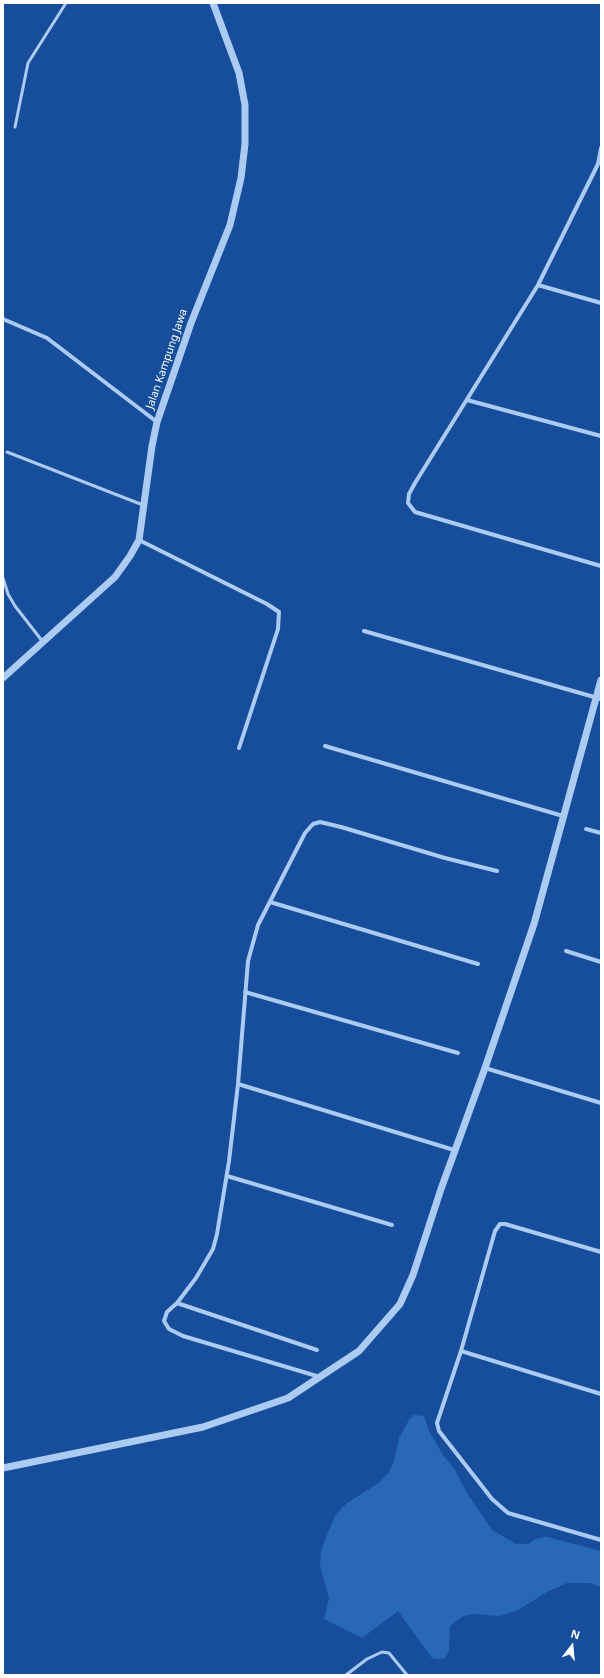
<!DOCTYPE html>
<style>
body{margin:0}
#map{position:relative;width:604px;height:1678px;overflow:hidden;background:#164e9c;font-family:"Noto Sans",sans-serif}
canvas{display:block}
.frame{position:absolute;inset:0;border:4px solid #fff;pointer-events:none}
.north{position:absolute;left:552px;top:1626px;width:40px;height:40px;-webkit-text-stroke:3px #164e9c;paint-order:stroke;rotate:16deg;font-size:11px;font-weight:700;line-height:16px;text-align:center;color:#fff}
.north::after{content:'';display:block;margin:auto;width:14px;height:18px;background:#fff;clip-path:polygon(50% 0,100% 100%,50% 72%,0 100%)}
</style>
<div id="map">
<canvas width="604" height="1678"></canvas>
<div class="frame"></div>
<div class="north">N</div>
</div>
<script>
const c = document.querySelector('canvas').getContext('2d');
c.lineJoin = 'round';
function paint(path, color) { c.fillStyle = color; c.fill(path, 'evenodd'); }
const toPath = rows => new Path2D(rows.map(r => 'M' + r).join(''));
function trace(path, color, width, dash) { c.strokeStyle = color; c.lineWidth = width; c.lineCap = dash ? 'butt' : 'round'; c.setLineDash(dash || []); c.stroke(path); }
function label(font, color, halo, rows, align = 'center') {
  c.font = font + ' "Noto Sans",sans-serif'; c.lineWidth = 3; c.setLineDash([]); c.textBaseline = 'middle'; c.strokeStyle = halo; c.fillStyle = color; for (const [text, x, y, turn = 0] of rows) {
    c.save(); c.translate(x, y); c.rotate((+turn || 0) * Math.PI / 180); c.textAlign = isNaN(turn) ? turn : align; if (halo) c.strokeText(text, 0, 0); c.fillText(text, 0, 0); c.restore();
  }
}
paint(toPath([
 [414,1415,424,1416,429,1431,443,1455,455,1470,467,1493,492,1530,516,1544,528,1544,535,1539,547,1537,601,1551,601,1587,590,1583,567,1583,547,1592,518,1610,499,1616,473,1614,463,1616,450,1626,449,1651,445,1658,440,1659,432,1658,398,1611,362,1638,324,1619,329,1599,320,1565,321,1552,328,1532,336,1514,347,1503,379,1483,389,1472,394,1461,399,1438,409,1420]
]), '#2968b9');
trace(toPath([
 [15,127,28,63,66,3],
 [7,452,143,505],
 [3,578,8,594,15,606,43,642],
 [346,1675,367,1659,382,1652,389,1653,407,1675]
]), '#accbf3', 3);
trace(toPath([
 [601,148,598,164,538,285,415,483,409,494,408,503,415,512,601,566],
 [538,285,601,303],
 [3,319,47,338,157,422],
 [467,400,601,436],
 [139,540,267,604,279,612,278,629,239,748],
 [364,631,601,699],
 [325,746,563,816],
 [586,829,601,833],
 [270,902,478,964],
 [566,951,601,962],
 [245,992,458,1053],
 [485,1068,601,1103],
 [238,1084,229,1161,217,1234,213,1249,196,1278,177,1303,317,1350],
 [454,1150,238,1084,248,961,258,925,305,833,313,824,320,822,341,827,445,858,497,871],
 [227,1176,392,1225],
 [601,1252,505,1224,500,1224,495,1231,461,1351,601,1394],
 [177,1303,167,1312,164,1321,169,1329,183,1336,320,1377],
 [461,1351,437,1423,439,1431,492,1499,508,1513,601,1540]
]), '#accbf3', 4);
trace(toPath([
 [3,678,115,577,130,556,139,540,152,446,157,422,191,323,230,225,241,178,245,144,245,105,239,73,213,3],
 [3,1468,203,1427,288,1398,359,1351,400,1304,413,1275,441,1189,485,1068,534,924,601,680]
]), '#accbf3', 7);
label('11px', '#fff', '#164e9c', [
 ["Jalan Kampung Jawa",167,359,-71]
]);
</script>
